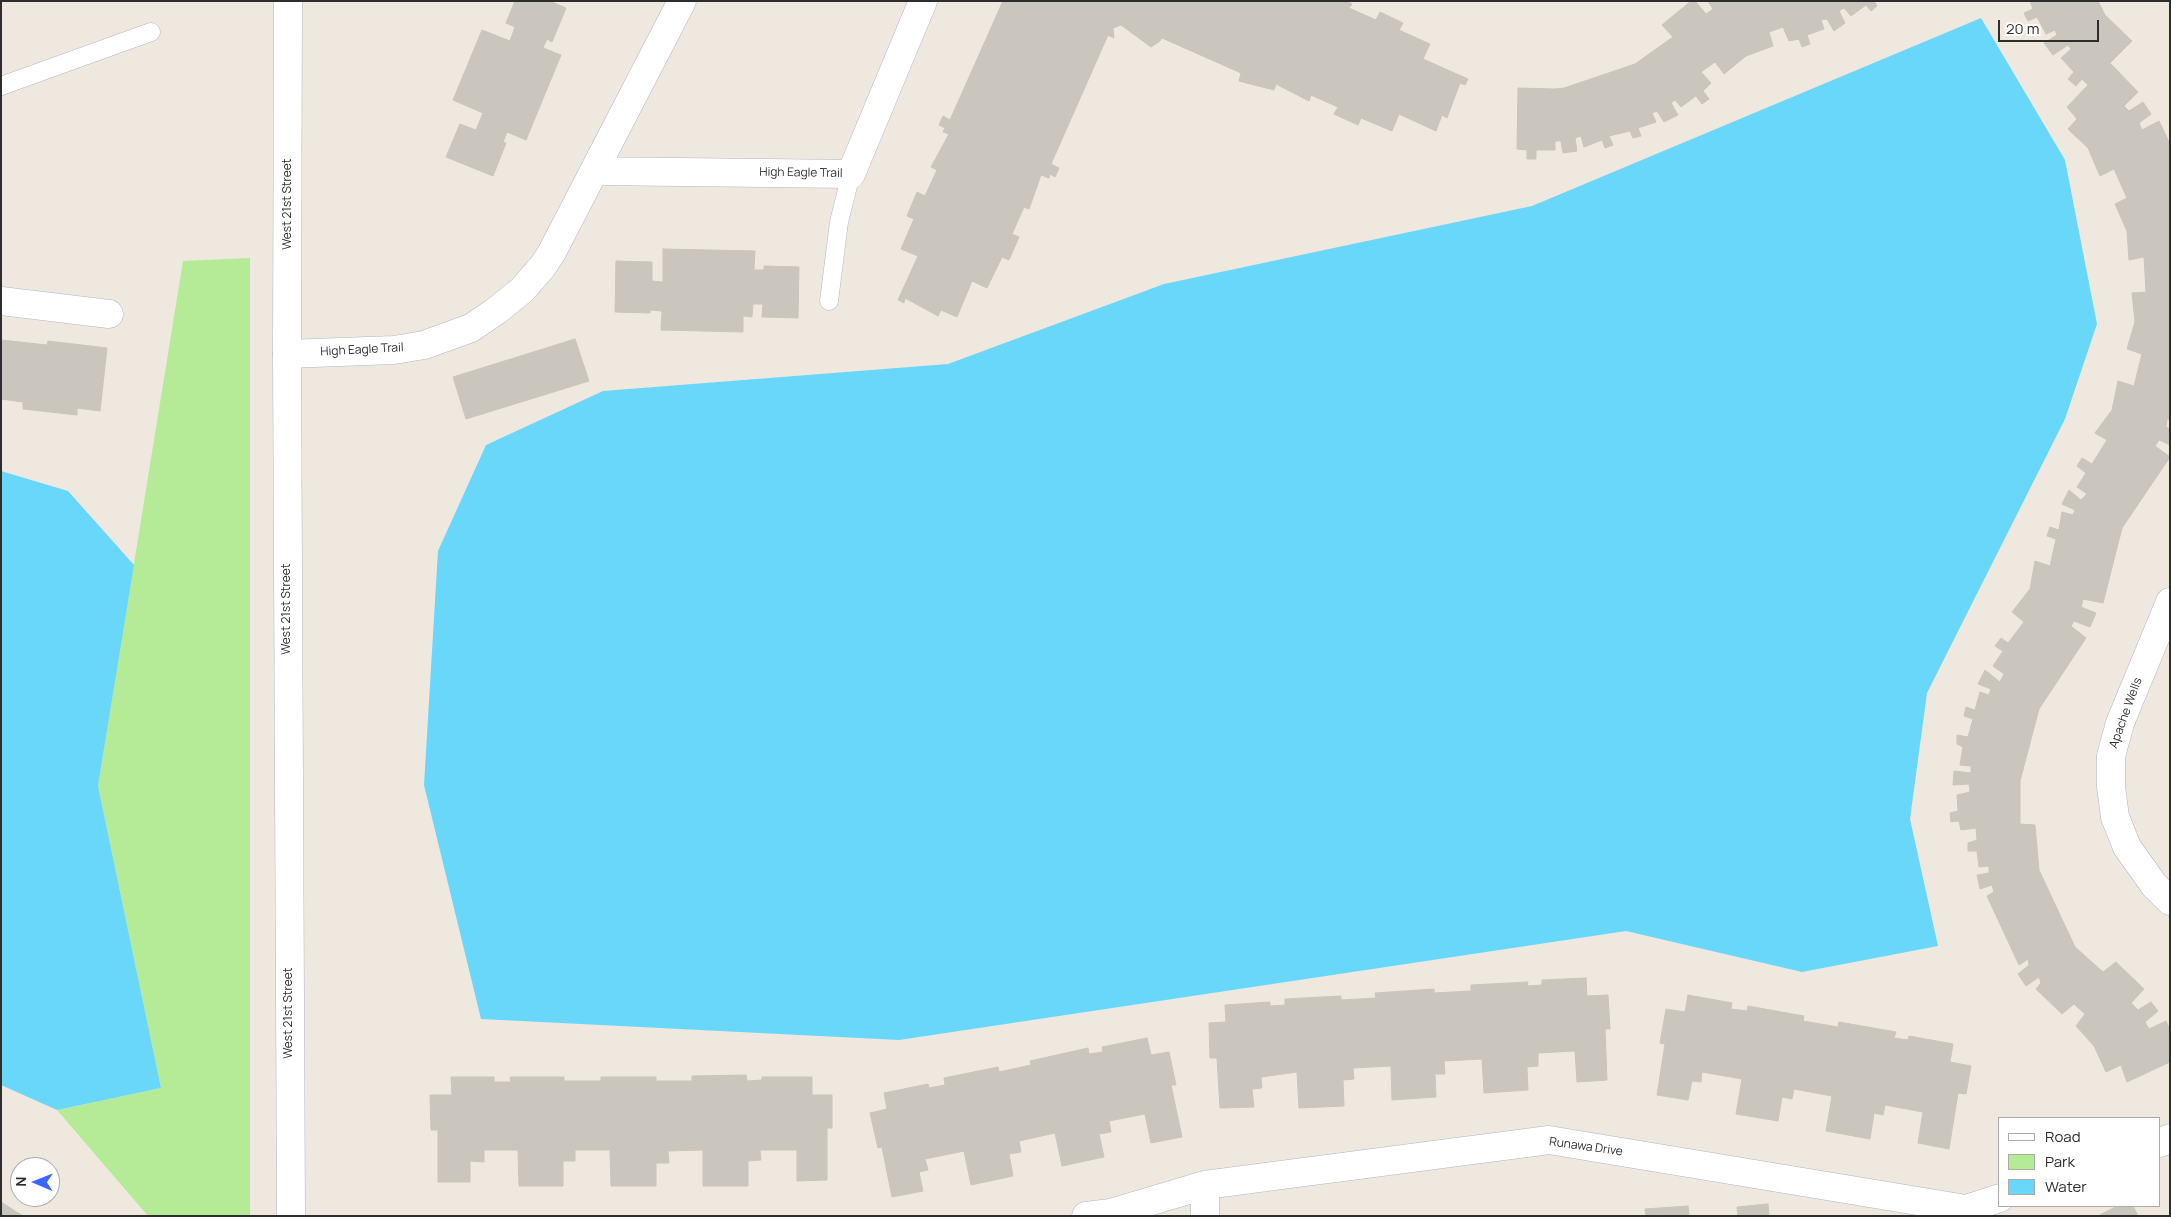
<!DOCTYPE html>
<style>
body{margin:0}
#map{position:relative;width:2171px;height:1217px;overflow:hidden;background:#efe8de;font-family:Manrope,sans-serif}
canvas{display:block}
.frame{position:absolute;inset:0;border:2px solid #2d2d2d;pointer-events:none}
.legend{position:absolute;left:1998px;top:1117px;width:162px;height:90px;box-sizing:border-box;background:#fff;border:1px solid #ababab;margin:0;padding:6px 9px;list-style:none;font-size:15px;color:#2d2d2d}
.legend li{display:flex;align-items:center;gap:10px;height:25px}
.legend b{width:25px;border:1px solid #ababab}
.north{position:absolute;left:10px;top:1157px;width:50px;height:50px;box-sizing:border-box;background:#fff;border:1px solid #ababab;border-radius:50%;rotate:271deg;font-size:14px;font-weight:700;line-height:20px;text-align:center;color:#2d2d2d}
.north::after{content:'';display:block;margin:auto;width:18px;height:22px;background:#3c65ff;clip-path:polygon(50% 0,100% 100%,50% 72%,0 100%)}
.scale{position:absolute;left:1998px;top:20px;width:101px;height:22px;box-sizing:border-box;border:2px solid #2d2d2d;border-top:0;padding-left:6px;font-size:15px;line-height:18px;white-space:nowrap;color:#2d2d2d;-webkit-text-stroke:4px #fff;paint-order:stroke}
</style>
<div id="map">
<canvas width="2171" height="1217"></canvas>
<div class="frame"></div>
<ul class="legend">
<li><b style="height:6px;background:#fff"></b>Road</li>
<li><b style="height:14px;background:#b5eb96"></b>Park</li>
<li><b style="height:14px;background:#69d7fa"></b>Water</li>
</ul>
<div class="north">N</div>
<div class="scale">20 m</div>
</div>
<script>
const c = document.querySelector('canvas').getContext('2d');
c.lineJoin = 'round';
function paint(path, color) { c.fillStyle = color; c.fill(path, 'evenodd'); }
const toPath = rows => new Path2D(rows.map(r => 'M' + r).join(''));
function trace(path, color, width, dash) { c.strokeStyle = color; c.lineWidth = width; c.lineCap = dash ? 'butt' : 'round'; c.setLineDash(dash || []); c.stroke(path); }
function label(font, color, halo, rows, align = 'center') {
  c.font = font + ' Manrope,sans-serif'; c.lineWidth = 4.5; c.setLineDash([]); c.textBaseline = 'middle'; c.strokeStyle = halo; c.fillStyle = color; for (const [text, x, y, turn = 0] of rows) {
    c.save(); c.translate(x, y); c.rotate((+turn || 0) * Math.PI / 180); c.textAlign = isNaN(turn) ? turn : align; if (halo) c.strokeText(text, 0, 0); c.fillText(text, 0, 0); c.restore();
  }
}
paint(toPath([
 [250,258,250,1216,148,1216,57,1110,161,1088,98,786,183,261]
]), '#b5eb96');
paint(toPath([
 [1981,18,2065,160,2097,324,2065,419,1927,693,1910,819,1938,946,1802,972,1626,931,899,1040,481,1019,424,785,438,551,486,445,603,391,948,364,1164,284,1532,206],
 [1,471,68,491,134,565,98,786,161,1088,57,1110,1,1085]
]), '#69d7fa');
const building = toPath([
 [515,1,549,1,566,8,552,42,547,39,543,48,561,55,526,140,507,132,503,142,506,143,493,176,446,157,460,124,476,130,483,113,453,100,482,30,510,41,515,27,506,23,515,1],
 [1003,1,1346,1,1352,4,1349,8,1376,20,1380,12,1403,23,1399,30,1430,44,1423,59,1468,79,1465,85,1460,83,1447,118,1442,115,1436,131,1399,114,1392,131,1361,118,1358,125,1334,114,1338,107,1311,95,1309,101,1276,84,1274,90,1239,81,1241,73,1162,38,1160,41,1151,47,1121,25,1113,28,1114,38,1108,35,1051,164,1059,168,1055,177,1050,174,1049,178,1041,175,1029,209,1024,207,1012,234,1019,237,1009,260,1002,257,987,288,972,281,957,317,941,310,938,316,905,298,904,303,898,300,918,256,901,249,914,219,907,216,917,192,925,196,937,170,931,167,949,134,943,132,945,128,939,125,943,116,950,120,1003,1],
 [1691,1,1695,1,1706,14,1713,9,1708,1,1874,1,1877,6,1871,11,1866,5,1851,16,1844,8,1839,11,1845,23,1834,31,1827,19,1821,20,1824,29,1807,35,1810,44,1802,47,1799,39,1789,41,1783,27,1769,32,1773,46,1746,56,1724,74,1715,62,1701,72,1711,83,1703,91,1709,99,1702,104,1696,96,1681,107,1675,100,1671,103,1678,115,1664,122,1657,111,1652,113,1656,122,1638,128,1641,136,1633,138,1630,131,1609,136,1613,145,1605,148,1602,140,1584,147,1581,136,1575,138,1577,151,1563,153,1561,141,1555,141,1555,150,1536,150,1536,159,1527,159,1527,150,1517,149,1518,88,1555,89,1564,88,1635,64,1673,37,1662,25,1691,1],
 [2030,1,2098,1,2105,15,2132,41,2110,63,2138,92,2124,106,2129,111,2143,102,2151,114,2139,123,2142,130,2159,121,2170,144,2170,420,2167,419,2166,427,2170,429,2170,445,2159,440,2155,446,2170,457,2122,528,2103,603,2083,599,2081,607,2096,613,2090,627,2074,621,2071,626,2086,638,2039,709,2020,781,2020,824,2035,825,2039,870,2075,947,2103,972,2116,962,2144,989,2131,1003,2138,1010,2151,1002,2158,1011,2145,1022,2149,1029,2166,1021,2170,1030,2170,1062,2127,1082,2121,1065,2106,1072,2094,1046,2076,1026,2085,1014,2074,1004,2062,1014,2036,989,2041,983,2039,977,2026,986,2018,974,2029,965,2028,959,2019,965,1987,896,1994,892,1992,885,1980,889,1977,875,1989,873,1989,866,1979,867,1977,851,1968,851,1968,843,1977,840,1976,828,1961,830,1959,821,1951,822,1950,813,1958,811,1957,795,1970,792,1969,784,1953,785,1954,771,1971,773,1971,766,1960,765,1963,747,1957,744,1957,735,1968,737,1973,719,1964,716,1966,707,1975,710,1980,692,1989,695,1991,689,1978,684,1985,670,2000,682,2004,674,1993,666,2003,651,1995,646,2001,638,2008,643,2024,622,2012,612,2030,589,2035,561,2050,566,2056,539,2047,536,2050,527,2059,530,2062,512,2073,515,2075,510,2062,504,2069,490,2081,500,2087,494,2077,487,2086,473,2077,466,2082,458,2092,464,2107,440,2095,433,2112,410,2118,381,2134,386,2142,354,2127,349,2135,322,2132,293,2146,292,2144,257,2129,260,2127,231,2115,204,2127,198,2114,169,2100,176,2088,148,2068,129,2077,119,2067,107,2088,85,2082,79,2076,86,2068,79,2074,72,2061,58,2071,49,2068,45,2053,55,2044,43,2057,35,2055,30,2046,34,2037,17,2028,21,2024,13,2033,9,2030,1],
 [663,249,755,251,754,270,764,270,764,266,799,267,798,318,762,317,763,304,753,304,752,317,743,316,743,332,661,330,662,311,650,310,650,313,615,312,616,261,652,262,652,281,663,282,663,249],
 [575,339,589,381,466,419,453,377,575,339],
 [1,340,47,345,48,341,107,348,100,411,77,408,77,415,23,409,23,402,1,399,1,340],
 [1586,978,1587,996,1608,995,1610,1029,1605,1029,1607,1080,1577,1082,1575,1051,1538,1053,1538,1066,1527,1067,1528,1090,1484,1093,1482,1059,1444,1061,1445,1074,1435,1074,1436,1097,1392,1100,1391,1066,1353,1068,1354,1079,1343,1080,1344,1106,1299,1108,1297,1072,1261,1077,1262,1088,1252,1089,1254,1107,1220,1108,1217,1058,1210,1058,1209,1023,1226,1022,1225,1005,1270,1002,1270,1006,1285,1005,1285,999,1341,996,1341,1000,1376,998,1375,993,1434,989,1434,993,1471,991,1471,985,1528,982,1527,986,1542,985,1542,980,1586,978],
 [1688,995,1732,1003,1731,1009,1747,1011,1748,1006,1804,1016,1803,1021,1838,1027,1839,1022,1896,1032,1894,1038,1908,1040,1909,1036,1953,1044,1950,1062,1971,1066,1966,1094,1958,1093,1949,1149,1918,1143,1923,1112,1885,1105,1883,1115,1874,1113,1870,1139,1826,1131,1832,1096,1794,1089,1792,1099,1782,1097,1778,1121,1736,1114,1742,1079,1702,1072,1701,1082,1692,1081,1688,1100,1657,1095,1665,1044,1660,1043,1666,1009,1685,1012,1688,995],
 [1147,1038,1151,1055,1169,1052,1176,1085,1171,1085,1182,1137,1151,1143,1145,1114,1109,1121,1111,1132,1099,1134,1104,1157,1062,1166,1055,1133,1019,1141,1021,1152,1009,1154,1013,1176,971,1185,964,1151,925,1159,928,1170,919,1172,923,1191,892,1197,882,1147,878,1148,870,1113,887,1109,884,1093,928,1084,929,1088,945,1085,944,1078,998,1067,999,1072,1031,1065,1030,1061,1088,1048,1089,1054,1103,1052,1102,1047,1147,1038],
 [746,1075,747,1081,762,1080,762,1077,812,1077,812,1095,832,1095,832,1128,827,1128,827,1180,797,1181,797,1150,760,1150,761,1160,748,1161,748,1186,703,1186,703,1150,668,1151,669,1163,656,1163,656,1186,611,1186,610,1150,575,1150,575,1161,563,1161,563,1186,519,1186,518,1150,484,1150,484,1162,470,1161,470,1182,438,1182,438,1130,431,1130,430,1095,452,1095,451,1077,494,1077,494,1082,511,1082,510,1077,564,1077,564,1081,601,1081,601,1077,656,1077,656,1081,692,1081,692,1076,746,1075],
 [1,1202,23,1216,1,1216,1,1202],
 [1768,1204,1769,1216,1738,1216,1737,1207,1768,1204],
 [1688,1206,1689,1216,1646,1216,1645,1209,1688,1206],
 [2117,1206,2133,1206,2138,1216,2098,1216,2117,1206]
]);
paint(building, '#cbc6bd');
trace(building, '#ccc4b7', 1);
const service = toPath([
 [1,86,151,32],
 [829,301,839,222,851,174]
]);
const minor = toPath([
 [594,171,851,174,923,1],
 [1,301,109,314],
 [287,354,394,350,424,345,471,328,496,311,522,290,543,266,552,252,682,1],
 [2170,602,2120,723,2111,756,2111,787,2115,817,2127,847,2154,885,2170,901],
 [2160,1143,2170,1138],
 [1086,1216,1111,1213,1205,1185,1549,1140,1966,1209],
 [1205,1216,1205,1185],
 [1954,1216,1966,1209,2000,1198]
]);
const tertiary = toPath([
 [288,1,287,354,291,1216]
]);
trace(service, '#b2b5c2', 19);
trace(minor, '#b2b5c2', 29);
trace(tertiary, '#b2b5c2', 29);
trace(service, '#fff', 18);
trace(minor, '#fff', 28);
trace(tertiary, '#fff', 28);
label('12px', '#2d2d2d', '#fff', [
 ["High Eagle Trail",801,173,1],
 ["West 21st Street",288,204,-90],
 ["High Eagle Trail",362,350,-3],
 ["West 21st Street",287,609,-90],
 ["Apache Wells",2126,713,-70],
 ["West 21st Street",289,1013,-90],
 ["Runawa Drive",1586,1147,8]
]);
</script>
